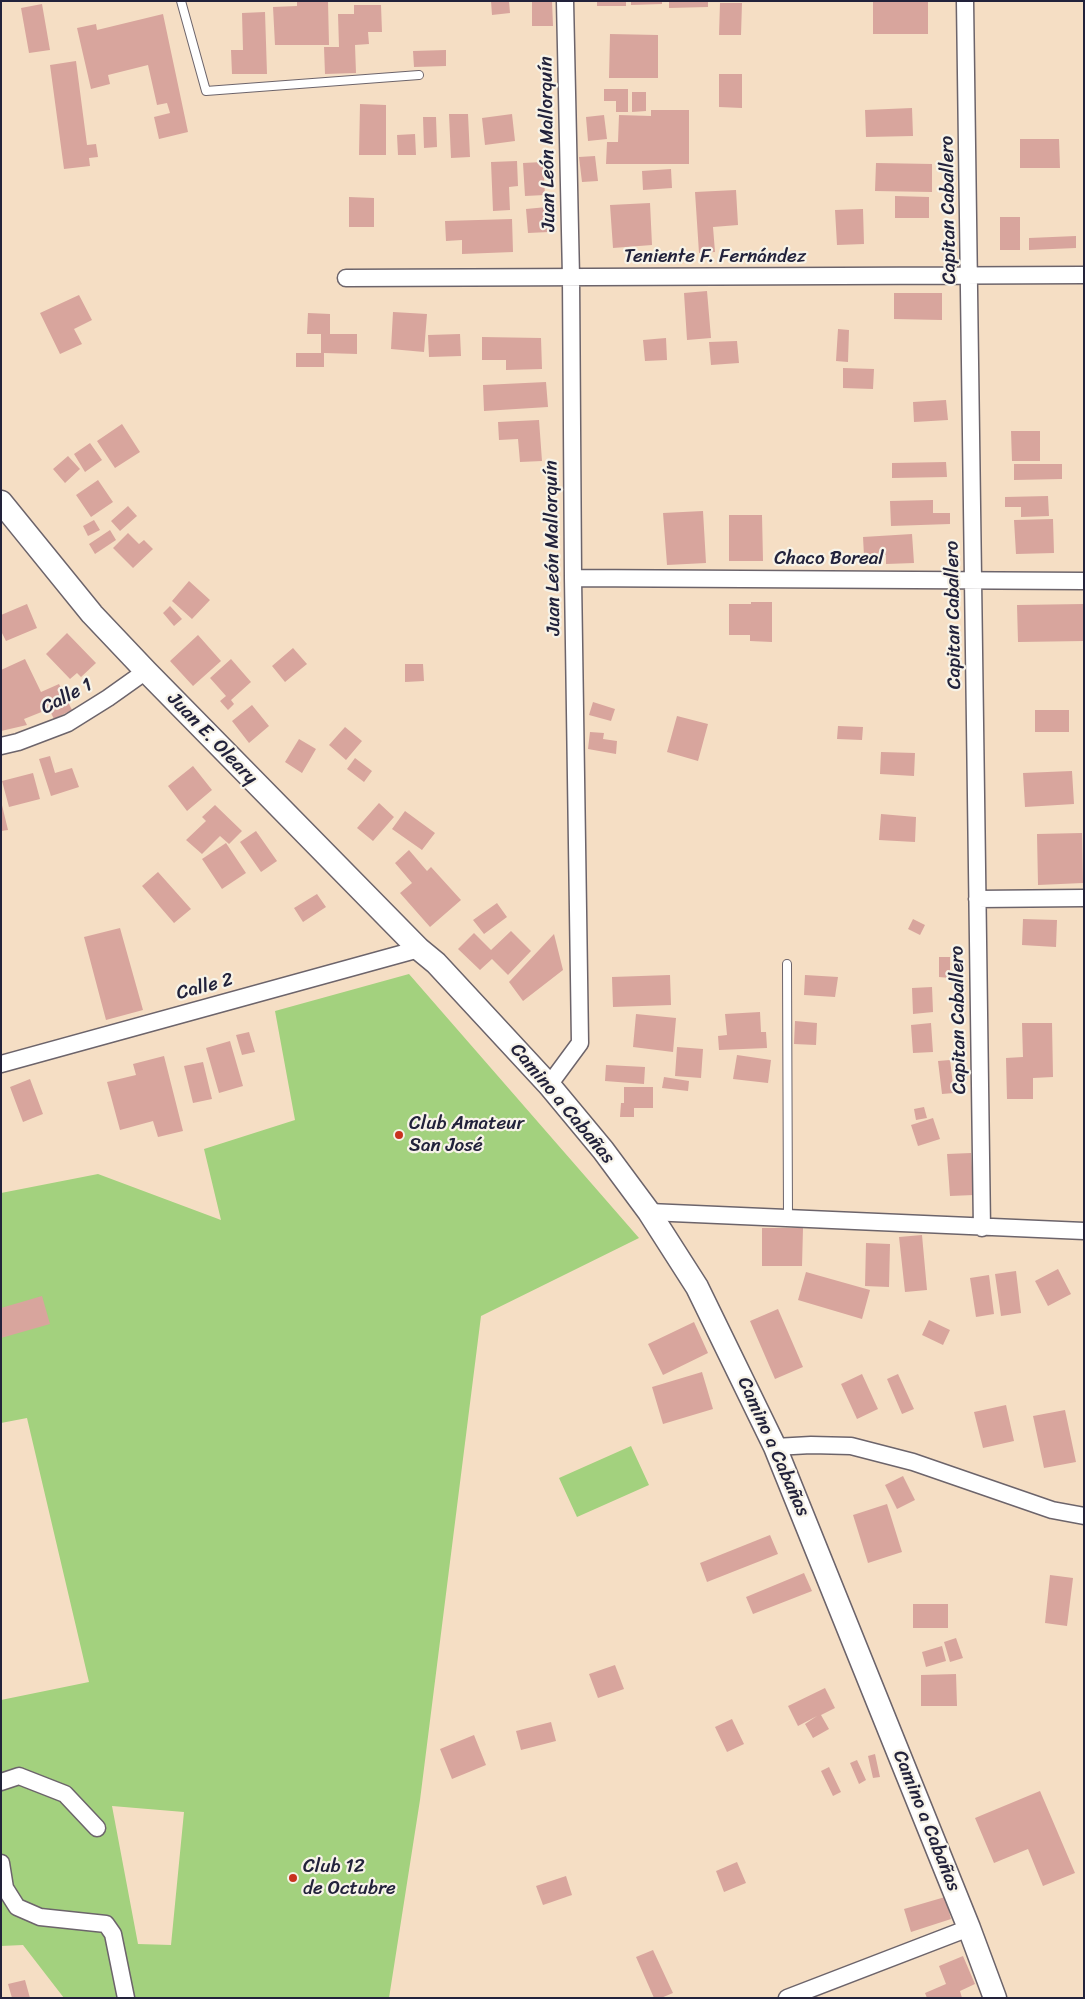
<!DOCTYPE html>
<meta charset="utf-8">
<style>
body{margin:0}
#map{position:relative;width:1085px;height:1999px;overflow:hidden;background:#f5dec4;font-family:Sriracha,sans-serif}
canvas{display:block}
.frame{position:absolute;inset:0;border:2px solid #22223b;pointer-events:none}
</style>
<div id="map">
<canvas width="1085" height="1999"></canvas>
<div class="frame"></div>
</div>
<script>
const c = document.querySelector('canvas').getContext('2d');
c.lineJoin = 'round';
function paint(path, color) { c.fillStyle = color; c.fill(path, 'evenodd'); }
const toPath = rows => new Path2D(rows.map(r => 'M' + r).join(''));
function trace(path, color, width, dash) { c.strokeStyle = color; c.lineWidth = width; c.lineCap = dash ? 'butt' : 'round'; c.setLineDash(dash || []); c.stroke(path); }
function label(font, color, halo, rows, align = 'center') {
  c.font = font + ' Sriracha,sans-serif'; c.lineWidth = 4.5; c.setLineDash([]); c.textBaseline = 'middle'; c.strokeStyle = halo; c.fillStyle = color; for (const [text, x, y, turn = 0] of rows) {
    c.save(); c.translate(x, y); c.rotate((+turn || 0) * Math.PI / 180); c.textAlign = isNaN(turn) ? turn : align; if (halo) c.strokeText(text, 0, 0); c.fillText(text, 0, 0); c.restore();
  }
}
paint(toPath([
 [409,974,639,1238,481,1316,420,1800,389,1998,64,1998,23,1945,1,1946,1,1700,89,1682,27,1418,1,1423,1,1193,98,1174,221,1220,204,1149,295,1120,275,1011],
 [112,1806,184,1812,171,1945,138,1944],
 [631,1446,649,1485,577,1517,559,1478]
]), '#a3d17e');
paint(toPath([
 [328,1,329,45,275,45,273,7,297,6,297,2],
 [491,1,509,1,510,13,492,15],
 [532,1,552,1,553,26,532,26],
 [597,1,626,1,626,6,597,6],
 [631,1,662,1,662,4,631,5],
 [669,1,708,1,708,7,669,8],
 [873,1,928,1,928,34,873,34],
 [720,3,742,3,741,35,719,35],
 [42,4,50,50,29,53,21,8],
 [354,5,381,5,382,32,368,32,369,44,355,45,356,73,325,74,324,47,339,47,338,14,354,14],
 [265,12,267,74,232,74,231,50,243,50,242,13],
 [163,14,188,132,159,139,154,117,170,113,167,103,157,105,148,65,108,75,110,84,91,89,77,28,96,24,97,30],
 [610,34,658,35,658,78,609,78],
 [446,50,446,66,414,67,413,51],
 [76,61,87,145,96,144,98,157,89,158,90,166,64,169,50,65],
 [719,74,742,74,742,108,719,107],
 [604,89,628,89,628,112,616,112,616,101,604,101],
 [632,92,646,92,646,111,632,112],
 [360,104,386,105,386,155,359,155],
 [912,108,913,136,866,137,865,110],
 [651,110,689,110,689,164,606,164,607,142,618,142,619,115,651,116],
 [449,114,468,114,470,157,451,158],
 [512,114,515,141,485,145,482,118],
 [604,115,607,139,588,141,586,117],
 [423,117,436,117,437,147,424,148],
 [415,134,416,155,398,155,397,135],
 [1020,139,1059,139,1060,168,1020,168],
 [595,156,598,181,582,182,579,157],
 [517,161,518,186,509,187,510,210,493,211,491,162],
 [543,162,545,195,525,196,523,163],
 [876,163,932,164,932,192,875,191],
 [671,169,672,188,643,190,642,171],
 [736,190,738,225,713,227,715,252,699,253,695,192],
 [895,196,929,197,929,218,895,218],
 [349,197,374,198,374,227,349,227],
 [650,203,652,245,613,248,610,205],
 [547,207,549,232,528,233,526,209],
 [863,209,864,244,837,245,835,210],
 [1000,217,1020,217,1020,250,1000,250],
 [512,219,513,252,462,254,462,240,446,241,445,221],
 [1076,236,1076,248,1029,250,1029,238],
 [707,291,711,338,687,340,684,293],
 [894,293,942,293,942,320,894,319],
 [79,295,92,320,74,329,82,344,60,354,40,313],
 [393,312,427,314,424,352,391,349],
 [308,313,330,314,330,334,357,334,357,354,324,353,324,367,296,367,296,353,321,353,321,334,307,334],
 [838,329,849,330,848,362,836,361],
 [460,334,461,356,429,357,428,335],
 [482,337,541,338,542,369,506,370,506,360,482,360],
 [666,338,667,360,645,361,643,340],
 [737,341,739,363,711,365,709,342],
 [843,368,874,369,873,389,843,388],
 [546,382,548,407,484,411,483,385],
 [946,400,948,420,914,422,913,402],
 [539,420,542,461,520,462,518,439,499,440,498,422],
 [122,424,140,452,115,468,97,441],
 [1011,431,1040,431,1040,461,1012,461],
 [90,443,102,460,85,472,74,454],
 [68,456,80,469,65,483,53,469],
 [946,462,947,477,892,478,892,463],
 [1014,464,1062,464,1062,479,1014,480],
 [98,480,113,502,91,517,76,495],
 [1048,496,1049,516,1021,517,1021,507,1005,507,1005,497],
 [933,500,933,513,950,513,950,524,891,526,890,501],
 [128,506,137,516,120,531,111,521],
 [703,511,706,563,667,565,663,513],
 [729,515,762,515,763,561,729,561],
 [1053,519,1054,553,1016,554,1014,520],
 [94,520,100,530,88,536,83,526],
 [110,530,116,540,95,554,89,544],
 [128,533,139,544,144,540,153,549,133,568,113,548],
 [912,534,914,563,886,564,886,555,864,556,863,537],
 [189,581,210,600,192,619,172,601],
 [751,602,772,602,772,642,750,641,750,635,729,635,729,604,751,604],
 [27,604,37,628,6,641,1,631,1,615],
 [1084,604,1084,641,1018,642,1017,605],
 [170,606,182,619,174,626,163,613],
 [67,633,96,663,81,677,77,673,70,679,46,654],
 [198,635,221,661,193,686,170,661],
 [293,648,307,664,285,682,272,666],
 [25,659,41,692,59,684,72,710,54,719,49,709,24,719,27,725,1,731,1,670],
 [231,659,251,682,231,700,234,704,228,710,220,701,226,696,210,678],
 [405,664,423,664,424,681,405,682],
 [593,702,615,709,611,721,589,715],
 [252,705,269,726,249,743,232,721],
 [1035,710,1069,710,1069,732,1035,732],
 [677,716,708,724,698,761,667,752],
 [838,726,863,727,862,740,837,739],
 [345,727,362,741,346,760,329,745],
 [590,732,604,733,603,739,617,741,616,754,588,749],
 [299,739,316,749,302,773,285,762],
 [881,752,915,753,914,776,880,774],
 [50,756,55,773,72,768,79,787,51,796,39,759],
 [355,758,372,771,364,782,347,769],
 [193,766,212,790,187,811,168,786],
 [1072,771,1074,804,1025,807,1023,773],
 [33,773,40,799,9,807,2,781],
 [1,801,8,830,1,831],
 [379,803,394,817,373,841,357,828],
 [215,805,242,831,229,844,220,836,202,854,186,840,206,821,202,817],
 [405,811,435,833,422,850,392,829],
 [881,814,916,817,915,842,879,840],
 [256,831,277,861,261,872,240,842],
 [1082,833,1083,883,1038,885,1037,834],
 [226,843,246,873,222,889,202,859],
 [409,850,427,871,431,867,461,900,430,927,400,893,412,883,395,863],
 [158,872,191,909,174,923,142,886],
 [317,894,326,907,303,922,294,908],
 [497,903,507,917,484,934,473,920],
 [913,919,925,925,920,935,908,929],
 [1023,919,1057,920,1056,947,1022,945],
 [120,928,143,1010,106,1020,84,937],
 [511,931,531,951,508,975,492,959,480,970,458,949,474,933,491,950],
 [554,934,563,970,523,1001,509,982],
 [939,957,950,957,950,978,939,977],
 [670,975,671,1005,613,1007,612,977],
 [805,975,838,977,835,997,804,995],
 [932,987,933,1012,913,1014,912,988],
 [760,1012,761,1032,766,1032,767,1048,719,1050,718,1036,727,1035,725,1014],
 [636,1014,676,1018,673,1052,633,1047],
 [795,1021,817,1023,816,1045,794,1044],
 [931,1023,933,1052,913,1053,911,1025],
 [1022,1023,1052,1023,1053,1077,1033,1078,1033,1099,1007,1099,1006,1058,1023,1057],
 [249,1032,255,1052,242,1055,236,1035],
 [230,1041,243,1086,219,1093,206,1048],
 [677,1047,703,1049,701,1078,675,1076],
 [737,1055,771,1060,768,1083,733,1079],
 [164,1056,183,1131,158,1137,153,1121,120,1130,107,1082,136,1075,133,1064],
 [950,1060,954,1093,942,1094,938,1061],
 [203,1062,212,1099,193,1103,184,1066],
 [606,1065,645,1067,644,1084,605,1081],
 [664,1077,689,1081,688,1091,662,1088],
 [30,1079,43,1114,23,1122,10,1087],
 [624,1087,653,1087,653,1108,634,1108,634,1117,620,1117,621,1103,624,1103],
 [924,1107,927,1118,916,1120,914,1109],
 [933,1118,940,1139,918,1146,911,1125],
 [971,1153,974,1195,950,1196,947,1154],
 [762,1228,803,1228,802,1266,762,1266],
 [922,1235,927,1290,905,1292,899,1237],
 [866,1243,890,1244,889,1287,865,1286],
 [1058,1269,1071,1294,1048,1306,1035,1281],
 [1016,1271,1021,1313,1001,1316,995,1274],
 [806,1272,870,1290,862,1319,798,1300],
 [989,1275,994,1314,976,1317,970,1278],
 [42,1296,50,1324,1,1338,1,1308],
 [778,1309,803,1367,775,1379,750,1321],
 [929,1320,950,1330,943,1345,922,1335],
 [694,1322,708,1353,663,1375,648,1344],
 [702,1372,713,1409,663,1424,652,1387],
 [862,1374,878,1409,857,1419,841,1384],
 [898,1374,914,1409,902,1414,887,1379],
 [1006,1405,1014,1441,983,1448,974,1412],
 [1065,1410,1076,1462,1044,1468,1033,1416],
 [903,1476,915,1500,897,1509,885,1485],
 [887,1504,902,1552,868,1563,853,1515],
 [770,1535,778,1554,707,1582,700,1563],
 [804,1573,812,1591,753,1614,746,1597],
 [1050,1575,1073,1578,1067,1626,1045,1623],
 [913,1604,948,1604,948,1628,913,1628],
 [956,1638,963,1658,950,1662,944,1642],
 [942,1646,946,1661,926,1667,922,1652],
 [615,1665,624,1689,598,1698,589,1674],
 [956,1674,957,1706,921,1706,921,1675],
 [825,1688,835,1708,821,1715,829,1729,813,1738,805,1724,817,1716,798,1726,788,1706],
 [732,1719,744,1744,727,1752,715,1727],
 [551,1722,556,1741,521,1750,516,1731],
 [474,1735,486,1765,452,1779,440,1749],
 [875,1754,880,1777,873,1778,868,1756],
 [857,1760,866,1780,859,1784,850,1763],
 [829,1767,841,1792,833,1796,821,1771],
 [1040,1791,1075,1873,1043,1886,1028,1849,994,1863,975,1818],
 [737,1862,746,1883,724,1892,716,1871],
 [566,1876,572,1895,543,1905,536,1886],
 [945,1897,951,1919,911,1932,904,1909],
 [653,1950,673,1993,661,1998,654,1998,636,1957],
 [963,1956,975,1984,960,1991,962,1998,927,1998,925,1993,946,1984,939,1966],
 [25,1980,30,1998,12,1998,8,1984]
]), '#d8a59d');
const lane = toPath([
 [181,1,206,91,419,75],
 [787,964,788,1219]
]);
const street = toPath([
 [965,1,982,1228],
 [346,278,1084,275],
 [573,578,1084,581],
 [1,746,18,742,68,723,108,698,146,671],
 [977,899,1084,898],
 [1,1064,419,949],
 [549,1085,580,1043,573,578,571,277,565,1],
 [649,1212,1084,1231],
 [775,1447,811,1445,851,1446,913,1462,1052,1510,1084,1516],
 [1,1782,19,1776,65,1794,97,1828],
 [1,1863,5,1888,17,1907,40,1917,106,1924,113,1934,126,1998],
 [787,1998,969,1928]
]);
const secondary = toPath([
 [1,502,92,614,146,671,419,949,436,963,549,1085,603,1150,649,1212,697,1287,775,1447,969,1928,995,1998]
]);
trace(lane, '#6c646b', 10);
trace(street, '#6c646b', 19);
trace(secondary, '#6c646b', 25);
trace(lane, '#fff', 8);
trace(street, '#fff', 16);
trace(secondary, '#fff', 22);
for (const [x, y, r, color] of [
 [399,1135,5,"#c8321e"],
 [293,1878,5,"#c8321e"]
]) { const dot = new Path2D(); dot.arc(x, y, r, 0, 2 * Math.PI); c.fillStyle = color; c.fill(dot); trace(dot, '#f7f3e8', 2); }
label('19px', '#22223b', '#f7f3e8', [
 ["Juan León Mallorquín",548,144,-91],
 ["Capitan Caballero",949,210,-91],
 ["Teniente F. Fernández",715,257],
 ["Juan León Mallorquín",553,548,-91],
 ["Chaco Boreal",829,559],
 ["Capitan Caballero",954,615,-91],
 ["Calle 1",67,697,-28],
 ["Juan E. Oleary",212,739,46],
 ["Calle 2",205,987,-15],
 ["Capitan Caballero",959,1020,-91],
 ["Camino a Cabañas",562,1104,50],
 ["Camino a Cabañas",773,1447,66],
 ["Camino a Cabañas",926,1821,68]
]);
label('19px', '#22223b', '#f7f3e8', [
 ["Club Amateur",409,1124],
 ["San José",409,1146],
 ["Club 12",303,1867],
 ["de Octubre",303,1889]
], 'left');
</script>
